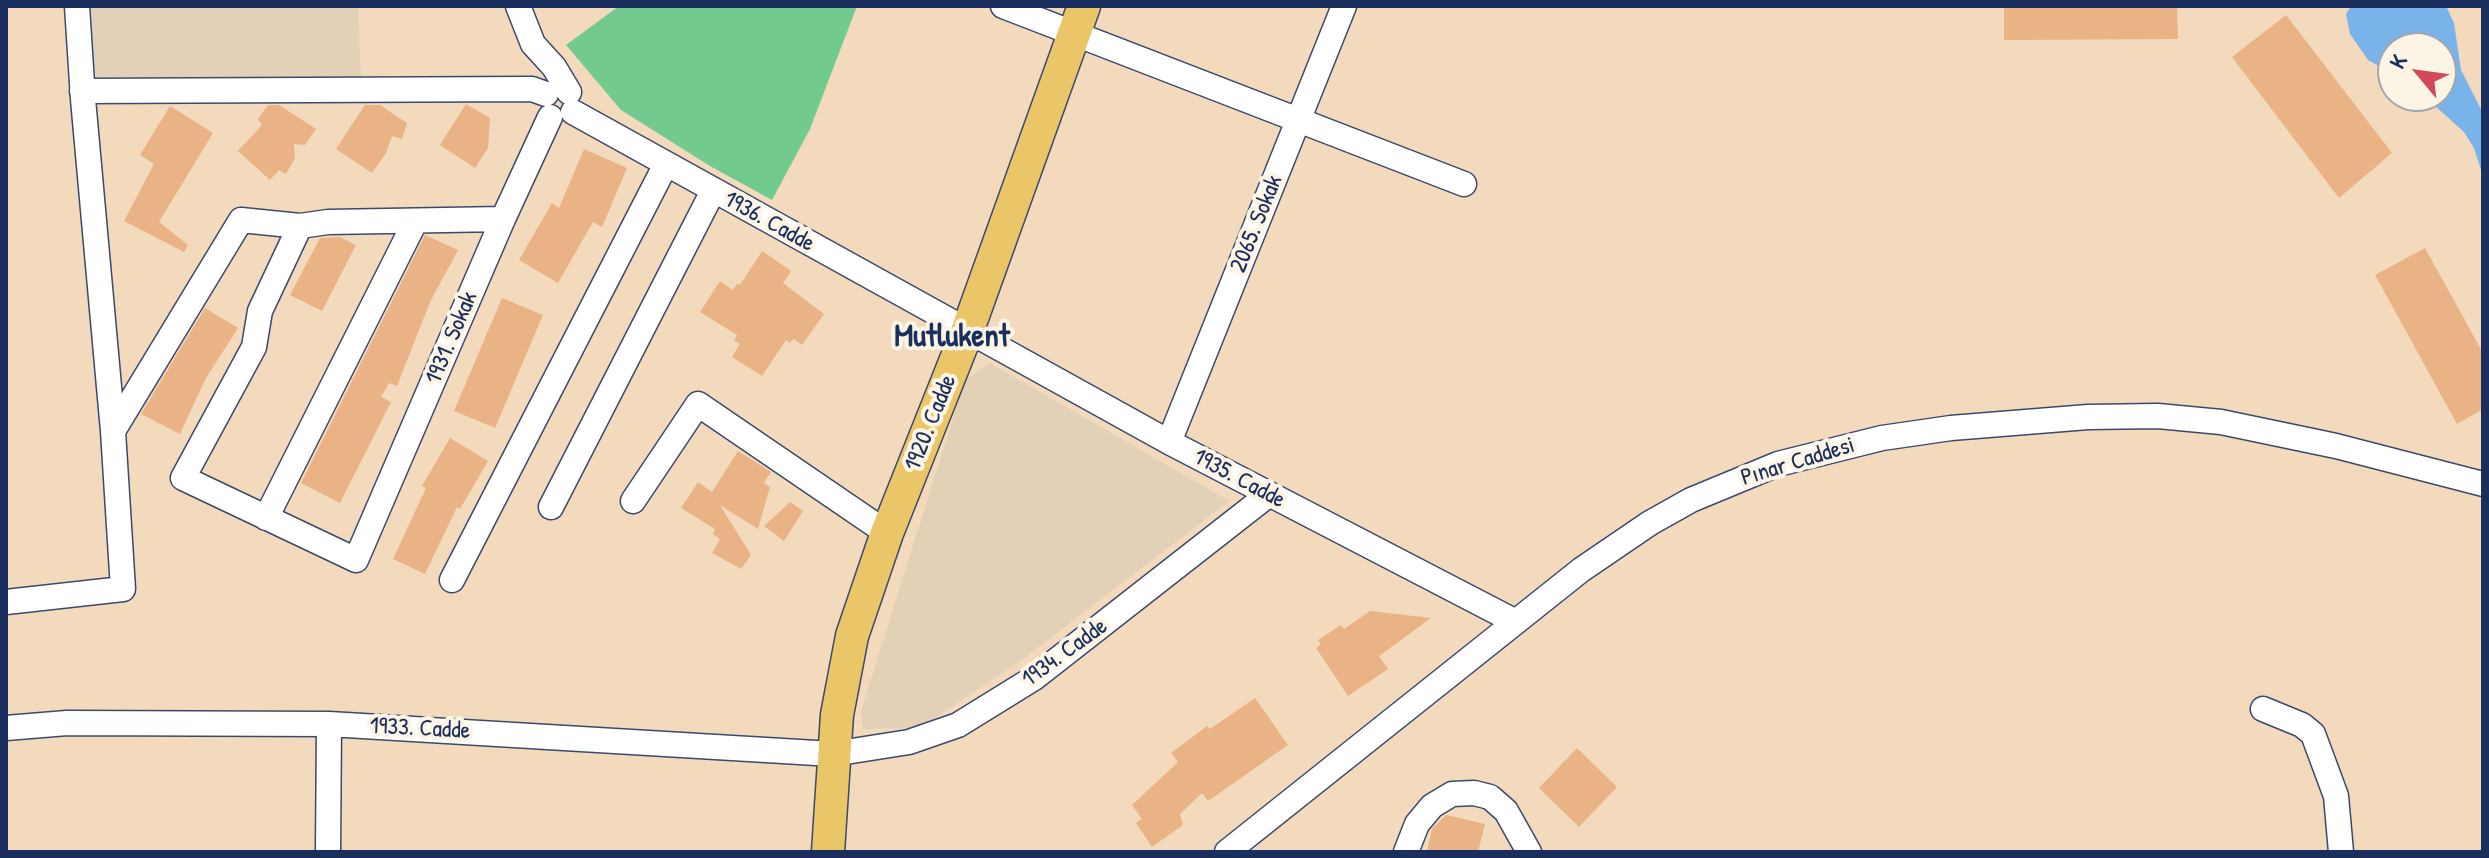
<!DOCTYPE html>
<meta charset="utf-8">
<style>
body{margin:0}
#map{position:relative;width:2489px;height:858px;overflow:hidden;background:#f3dabc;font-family:"Patrick Hand",sans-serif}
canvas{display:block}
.frame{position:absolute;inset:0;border:8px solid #1b2f5e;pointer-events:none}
.north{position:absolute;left:2377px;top:32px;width:80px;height:80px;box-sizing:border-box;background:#fcf5e5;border:2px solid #a2a6af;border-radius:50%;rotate:299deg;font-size:22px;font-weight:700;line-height:32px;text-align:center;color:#1b2f5e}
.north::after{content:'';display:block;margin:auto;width:28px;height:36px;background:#d1495b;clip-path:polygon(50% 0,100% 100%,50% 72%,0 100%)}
</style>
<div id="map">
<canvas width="2489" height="858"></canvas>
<div class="frame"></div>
<div class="north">K</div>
</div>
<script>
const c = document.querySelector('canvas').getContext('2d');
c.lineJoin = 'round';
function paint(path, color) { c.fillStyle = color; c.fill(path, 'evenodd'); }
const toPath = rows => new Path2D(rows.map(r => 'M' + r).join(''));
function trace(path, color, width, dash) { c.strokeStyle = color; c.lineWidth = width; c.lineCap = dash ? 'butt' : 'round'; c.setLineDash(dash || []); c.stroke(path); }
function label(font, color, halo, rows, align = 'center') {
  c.font = font + ' "Patrick Hand",sans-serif'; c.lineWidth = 8; c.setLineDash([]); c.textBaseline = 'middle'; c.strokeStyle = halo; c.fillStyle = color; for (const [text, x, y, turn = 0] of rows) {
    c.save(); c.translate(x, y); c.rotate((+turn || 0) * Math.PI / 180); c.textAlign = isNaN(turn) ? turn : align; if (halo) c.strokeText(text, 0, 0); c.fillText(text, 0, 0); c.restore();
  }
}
paint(toPath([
 [89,6,358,6,361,79,95,77],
 [990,363,1229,501,1019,662,920,728,863,729,861,711,965,380]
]), '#e2d1b6');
paint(toPath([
 [619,6,857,6,810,129,772,200,710,166,621,110,566,45]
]), '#73ca8f');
paint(toPath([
 [2351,6,2446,6,2454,23,2461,70,2483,113,2483,176,2474,148,2464,132,2424,96,2441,96,2441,48,2393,48,2393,74,2368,60,2350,34,2346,14]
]), '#7ab3ea');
paint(toPath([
 [2004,6,2177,6,2178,39,2004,40],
 [2286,15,2392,153,2339,198,2232,57],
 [466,104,490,118,488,148,475,168,440,145],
 [268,105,279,105,316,129,305,145,294,144,295,158,286,174,279,170,270,180,238,151,262,125,258,119],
 [365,105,380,105,407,123,402,139,392,136,386,153,372,173,336,149],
 [170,106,213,133,159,222,188,245,184,252,124,221,154,164,140,155],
 [584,149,627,168,602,227,593,222,558,283,519,260,552,203,559,208],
 [425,235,458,250,430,302,397,386,389,383,381,397,391,402,340,503,301,483],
 [340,237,356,245,322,311,290,295,320,238],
 [2425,248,2483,353,2483,409,2457,424,2375,275],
 [762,251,791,271,783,283,824,314,802,345,794,339,790,343,786,340,762,376,732,357,740,344,734,340,737,335,700,312,720,281,733,290,737,284,740,285],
 [502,298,543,315,495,428,454,411],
 [205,308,238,328,206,378,180,434,141,414],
 [450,438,488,461,460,509,457,507,425,574,393,559,426,488,422,486],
 [738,451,771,472,764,483,770,487,758,529,720,505,751,555,741,569,712,553,720,539,713,534,715,529,681,508,698,482,712,492],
 [790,502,803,511,784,541,764,526],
 [1370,611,1431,618,1379,656,1388,669,1348,696,1316,648,1321,645,1318,640,1341,625,1344,629],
 [1255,698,1288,745,1208,801,1202,793,1180,814,1183,825,1152,847,1136,823,1142,819,1132,805,1178,762,1171,753,1207,726,1210,729],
 [1577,748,1617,787,1579,827,1539,788],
 [1446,815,1485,824,1478,852,1427,852,1432,829]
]), '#e9b386');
const minor = toPath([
 [518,6,533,44,554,67,569,92],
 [1003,6,1464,184],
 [82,91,532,89,546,94],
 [573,112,1169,442,1514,621],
 [300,226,260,311,254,347,183,478,356,560,503,219,550,117],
 [113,431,241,220,300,226,328,222,503,219],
 [1169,442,1344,6],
 [633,501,698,404,887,533],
 [551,507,713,191],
 [266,518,415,222],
 [452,580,666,164],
 [6,602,123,589,113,431,83,99,77,6],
 [2263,709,2302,725,2313,734,2336,796,2341,852],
 [6,728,67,723,329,724,833,754,909,742,958,725,1034,678,1268,495],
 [328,852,329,724],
 [1227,852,1581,570,1650,523,1691,500,1778,464,1882,438,1951,428,2088,417,2158,416,2221,422,2336,446,2483,484],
 [1406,852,1417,824,1432,806,1452,794,1474,793,1490,797,1506,811,1529,852]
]);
const major = toPath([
 [828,852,837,715,852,636,887,533,967,332,1084,6]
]);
trace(minor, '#3b496c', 27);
trace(major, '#3b496c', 35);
trace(minor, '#fff', 24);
trace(major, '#ebc669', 32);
label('24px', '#1b2f5e', '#fcf5e5', [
 ["1936. Cadde",769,222,29],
 ["2065. Sokak",1257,224,-68],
 ["1931. Sokak",452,338,-67],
 ["1920. Cadde",931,423,-68],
 ["Pınar Caddesi",1798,462,-17],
 ["1935. Cadde",1239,479,28],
 ["1934. Cadde",1065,653,-36],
 ["1933. Cadde",420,729,3]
]);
label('bold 32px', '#1b2f5e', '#fcf5e5', [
 ["Mutlukent",952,337]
]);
</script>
